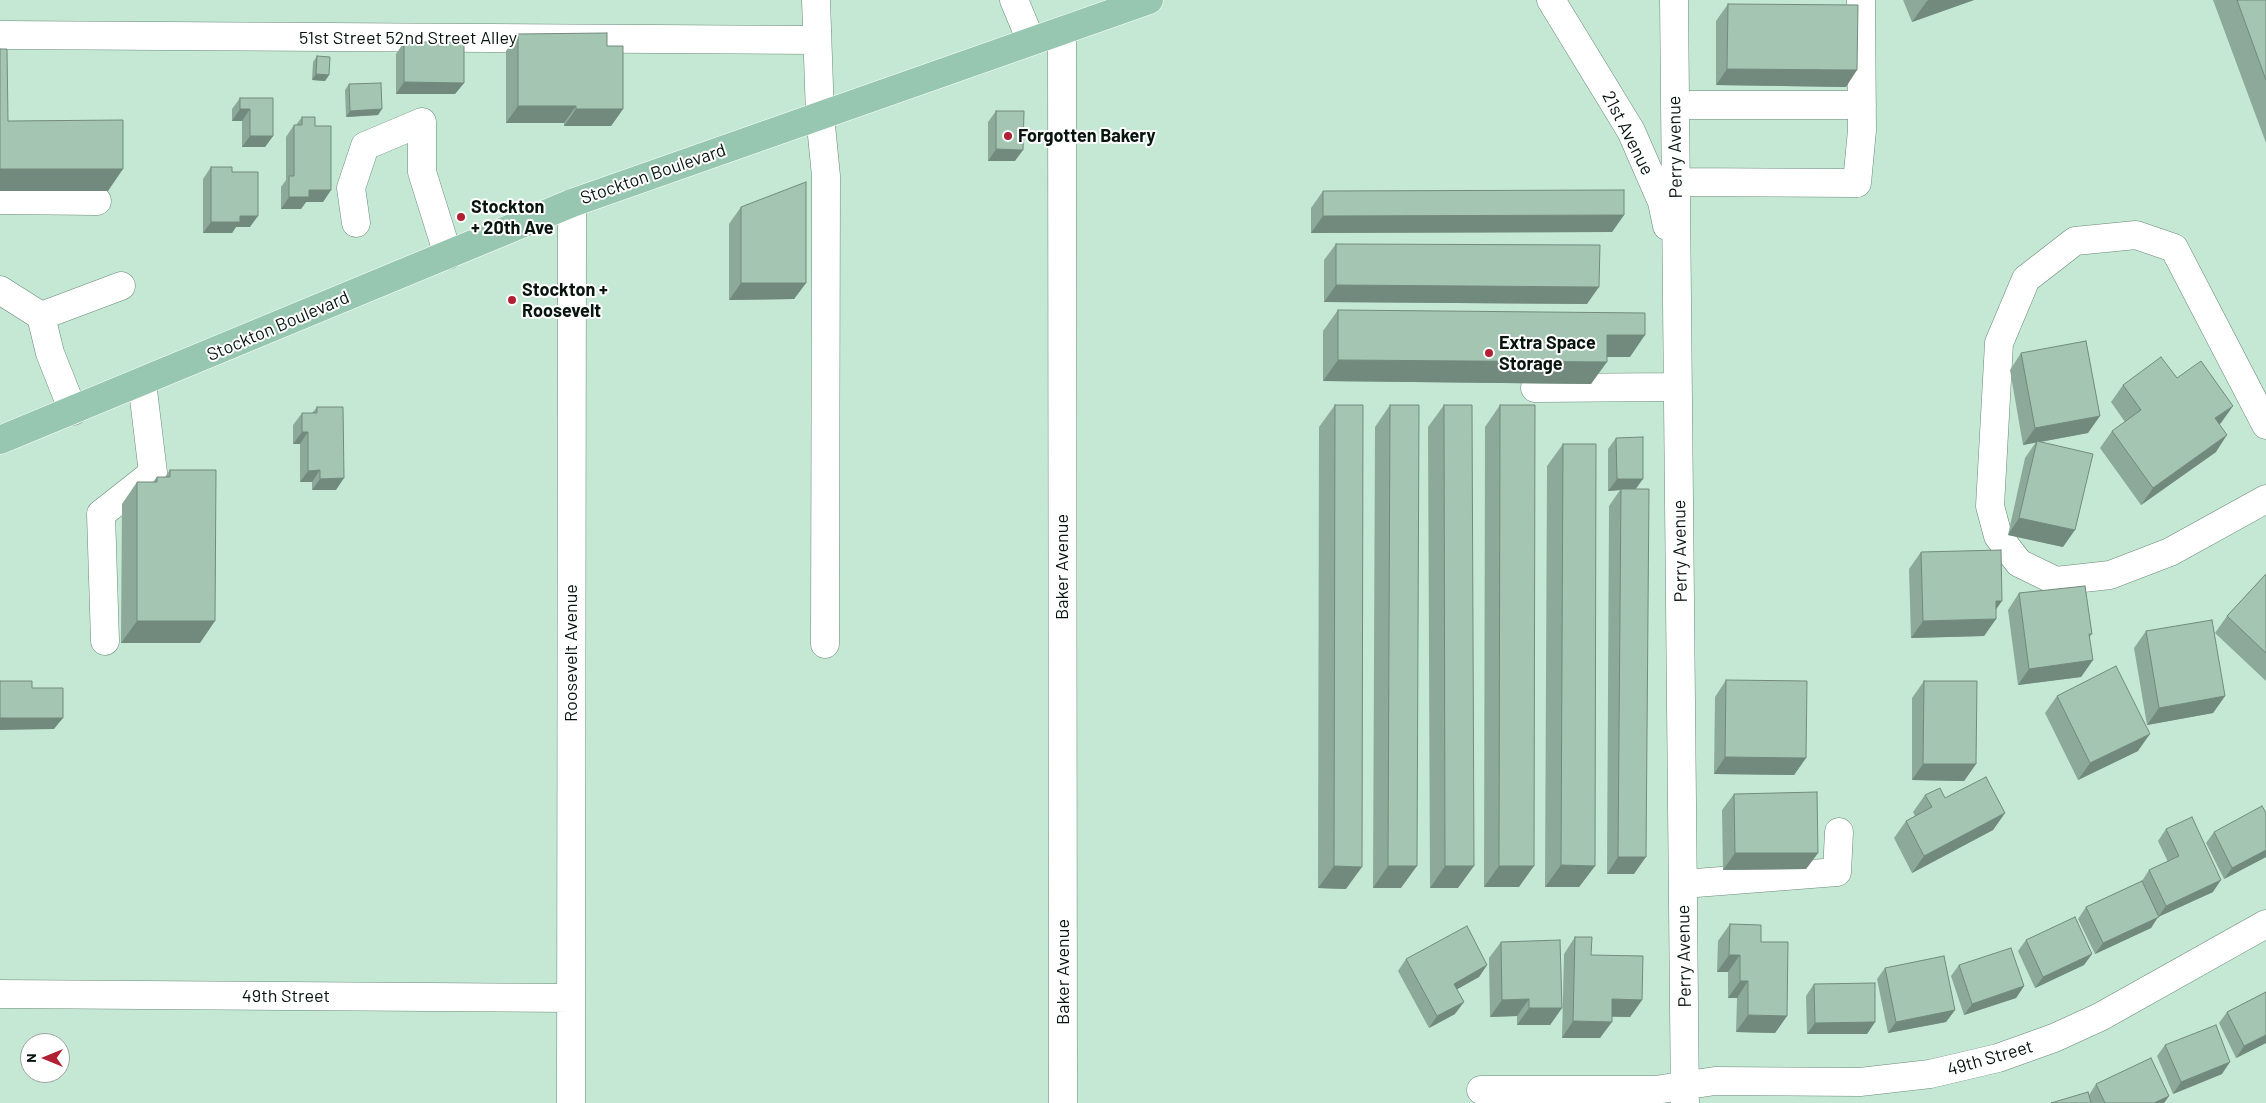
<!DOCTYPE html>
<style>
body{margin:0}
#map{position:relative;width:2266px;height:1103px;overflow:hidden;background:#c5e8d5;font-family:Barlow,sans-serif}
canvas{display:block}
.north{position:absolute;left:20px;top:1033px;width:50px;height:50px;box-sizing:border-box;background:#fff;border:1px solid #9ca19f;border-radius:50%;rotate:270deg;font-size:14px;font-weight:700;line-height:20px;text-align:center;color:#08150f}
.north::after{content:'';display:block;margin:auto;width:18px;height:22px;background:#b22034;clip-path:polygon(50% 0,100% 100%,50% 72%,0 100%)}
</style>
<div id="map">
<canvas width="2266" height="1103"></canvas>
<div class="north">N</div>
</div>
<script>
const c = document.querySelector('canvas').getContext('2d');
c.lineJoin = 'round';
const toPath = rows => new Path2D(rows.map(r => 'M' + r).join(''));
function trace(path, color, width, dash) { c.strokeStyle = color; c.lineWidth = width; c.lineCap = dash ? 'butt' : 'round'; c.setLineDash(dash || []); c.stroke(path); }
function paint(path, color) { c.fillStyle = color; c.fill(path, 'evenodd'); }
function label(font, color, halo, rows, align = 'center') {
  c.font = font + ' Barlow,sans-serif'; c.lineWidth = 4; c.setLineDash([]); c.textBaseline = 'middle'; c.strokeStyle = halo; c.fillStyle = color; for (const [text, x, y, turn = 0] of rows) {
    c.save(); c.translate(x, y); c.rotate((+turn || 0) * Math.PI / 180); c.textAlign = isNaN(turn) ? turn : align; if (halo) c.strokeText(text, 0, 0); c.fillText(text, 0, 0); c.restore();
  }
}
const minor = toPath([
 [816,0,820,115,826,176,825,644],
 [1014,0,1031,41],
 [1551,0,1631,131,1662,202,1667,226],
 [1674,0,1685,1103],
 [1062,31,1063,1103],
 [0,35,817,40],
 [1675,105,1862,105],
 [1676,182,1857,183,1862,130,1861,0],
 [0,200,97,201],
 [356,223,351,188,365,146,422,122,422,172,448,255],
 [0,290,41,316,50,353,73,411],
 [41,316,121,286],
 [1535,388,1678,387],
 [2266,425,2174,248,2136,235,2075,241,2026,279,1999,343,1990,506,1998,536,2019,563,2056,581,2110,575,2170,552,2266,499],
 [105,641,101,514,153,473,142,382],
 [1683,884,1837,872,1839,832],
 [0,994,571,998],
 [1481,1090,1655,1090,1715,1081,1860,1082,1930,1074,1998,1058,2054,1038,2100,1017,2266,924],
 [571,1103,572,203]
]);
const major = toPath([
 [0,440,572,203,1149,0]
]);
trace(minor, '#698978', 29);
trace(major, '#fff', 29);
trace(minor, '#fff', 28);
trace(major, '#97c7b0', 28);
paint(toPath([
 [1903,0,1974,0,1912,22],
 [2213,0,2266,0,2266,143],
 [1728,4,1846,87,1716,85,1716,21],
 [518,34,607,46,623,109,611,126,564,126,564,123,506,123,506,51],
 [404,42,464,83,455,94,396,94,396,54],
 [317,56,329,75,325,81,312,80,313,62],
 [349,84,378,115,346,117,345,90],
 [240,98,273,136,265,147,242,147,242,121,232,121,232,109],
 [996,111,1015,161,988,161,988,122],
 [302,117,315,126,331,190,323,202,306,202,301,209,281,209,281,187,286,180,286,137,294,125,296,125],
 [211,167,232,172,250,227,236,227,232,233,203,233,203,179],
 [1323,191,1624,215,1612,232,1311,233,1311,208],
 [741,207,806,283,794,299,729,300,729,224],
 [1336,244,1587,304,1324,302,1324,260],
 [1338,310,1630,357,1607,357,1591,384,1323,381,1323,331],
 [2021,353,2088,433,2040,442,2063,547,2008,535,2025,458,2036,442,2023,445,2010,370],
 [2177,378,2221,423,2219,424,2216,452,2141,505,2100,448,2112,431,2125,422,2111,402,2123,385],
 [1335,405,1346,889,1318,888,1319,427],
 [1390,405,1401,888,1373,888,1375,427],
 [1444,405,1458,888,1430,888,1428,427],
 [1500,405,1519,887,1484,887,1485,427],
 [317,407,336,490,312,490,312,482,300,482,300,444,293,444,293,425,302,413,312,413],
 [1616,438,1636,489,1634,874,1607,874,1609,506,1620,490,1608,491,1608,449],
 [1563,444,1595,866,1579,887,1545,887,1547,466],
 [170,470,200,643,121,643,122,504,137,482,153,482,157,477,165,477],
 [1921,552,1996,611,1996,619,1984,636,1911,638,1909,569],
 [2266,574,2266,681,2215,633,2227,616],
 [2019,593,2092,634,2089,638,2093,660,2081,677,2018,685,2008,610],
 [2146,631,2225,696,2213,713,2147,725,2134,648],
 [1726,680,1806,758,1794,775,1714,774,1715,697],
 [1924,681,1976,764,1964,781,1912,780,1912,698],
 [2057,696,2138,751,2078,780,2045,713],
 [1734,794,1818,853,1806,869,1723,870,1722,810],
 [1925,795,1945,798,2005,813,1993,830,1912,873,1894,838,1906,821,1915,816,1913,812],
 [2166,829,2213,892,2158,917,2151,928,2095,954,2078,919,2086,907,2142,881,2149,870,2168,862,2158,841],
 [2214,832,2266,857,2224,879,2206,843],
 [1730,924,1761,942,1787,1016,1775,1033,1736,1032,1737,998,1728,998,1728,972,1717,972,1718,941],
 [1575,937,1591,955,1642,1000,1630,1017,1612,1017,1600,1038,1562,1038,1564,954],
 [2026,940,2092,954,2084,965,2035,988,2018,951],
 [1501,942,1562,1008,1550,1025,1517,1025,1517,1016,1490,1017,1489,958],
 [1406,959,1487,965,1479,977,1457,989,1455,1014,1429,1028,1398,971],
 [1959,965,2024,986,2016,998,1964,1015,1951,976],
 [1885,968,1955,1010,1946,1022,1888,1033,1877,979],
 [1814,984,1875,1022,1867,1034,1807,1034,1806,996],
 [2266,992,2266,1043,2236,1058,2219,1023,2227,1012],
 [2165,1045,2222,1074,2173,1094,2157,1056],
 [2096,1084,2169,1096,2164,1103,2091,1103,2089,1095]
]), '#8ca999');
paint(toPath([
 [1929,0,1974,0,1912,22,1927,1],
 [1727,69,1857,70,1846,87,1716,85],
 [316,74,329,75,325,81,312,80],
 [404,82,464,83,455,94,396,94],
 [518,106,576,106,564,123,506,123],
 [240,109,250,109,242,121,232,121],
 [382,109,378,115,346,117,350,111],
 [576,109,623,109,611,126,564,126],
 [250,136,273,136,265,147,242,147],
 [996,149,1023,150,1015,161,988,161],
 [0,169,123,169,108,191,0,191],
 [309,190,331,190,323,202,306,202,301,209,281,209,289,197],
 [1624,215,1612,232,1311,233,1323,216],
 [240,216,258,216,250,227,236,227,232,233,203,233,211,222],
 [741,283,806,283,794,299,729,300],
 [1336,285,1599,287,1587,304,1324,302],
 [1607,335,1645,335,1630,357,1592,357],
 [1338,360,1607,362,1591,384,1323,381],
 [2233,406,2221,423,2204,435,2215,418],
 [2100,416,2088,433,2023,445,2035,428],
 [302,432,308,432,300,444,293,444],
 [2227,435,2216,452,2141,505,2153,488],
 [320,470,312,482,300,482,308,471],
 [344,478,336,490,312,490,320,479],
 [1617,479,1643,479,1635,490,1621,489,1620,490,1608,491],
 [2019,518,2075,530,2063,547,2008,535],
 [1996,601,2002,601,1990,618],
 [1996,619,1984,636,1911,638,1923,621],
 [137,621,215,621,200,643,121,643],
 [2093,660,2081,677,2018,685,2029,669],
 [2225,696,2213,713,2147,725,2159,708],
 [0,718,63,718,54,729,0,730],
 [2150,734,2138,751,2078,780,2090,763],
 [1725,757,1806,758,1794,775,1714,774],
 [1923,764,1976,764,1964,781,1912,780],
 [2005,813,1993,830,1912,873,1924,856],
 [2266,850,2266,857,2224,879,2232,868],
 [1735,853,1818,853,1806,869,1723,870],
 [1618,857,1646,857,1634,874,1607,874],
 [1561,865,1595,866,1579,887,1545,887],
 [1334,866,1362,867,1346,889,1318,888],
 [1388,866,1417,866,1401,888,1373,888],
 [1445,866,1474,866,1458,888,1430,888],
 [1499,866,1534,866,1519,887,1484,887],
 [2221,880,2213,892,2158,917,2151,928,2095,954,2103,943,2158,917,2166,906],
 [2092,954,2084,965,2035,988,2043,977],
 [1729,955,1740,955,1728,972,1717,972],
 [1487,965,1479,977,1445,996,1454,984],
 [1740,981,1748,981,1737,998,1728,998],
 [2024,986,2016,998,1964,1015,1972,1004],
 [1529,999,1517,1016,1490,1017,1502,1000],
 [1612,999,1642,1000,1630,1017,1600,1016],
 [1464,1002,1455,1014,1429,1028,1437,1016],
 [1529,1008,1562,1008,1550,1025,1517,1025],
 [1955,1010,1946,1022,1888,1033,1896,1022],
 [1748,1015,1787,1016,1775,1033,1736,1032],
 [1573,1021,1612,1022,1600,1038,1562,1038],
 [1875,1022,1867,1034,1807,1034,1815,1023],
 [2266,1035,2266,1043,2236,1058,2244,1046],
 [2230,1062,2222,1074,2173,1094,2181,1082],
 [2169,1096,2164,1103,2154,1103]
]), '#728a7d');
const building = toPath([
 [2237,0,2266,0,2266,80,2237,0],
 [1728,4,1858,5,1857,70,1727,69,1728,4],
 [607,33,607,46,623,46,623,109,576,109,576,106,518,106,518,34,607,33],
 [404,42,464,42,464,83,404,82,404,42],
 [0,49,7,49,8,121,123,120,123,169,0,169,0,49],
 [317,56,330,57,329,75,316,74,317,56],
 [381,83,382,109,350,111,349,84,381,83],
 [240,98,273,98,273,136,250,136,250,109,240,109,240,98],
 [996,111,1024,111,1023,150,996,149,996,111],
 [302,117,315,117,315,126,331,126,331,190,309,190,309,197,289,197,289,176,294,176,294,125,302,125,302,117],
 [211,167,232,167,232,172,258,172,258,216,240,216,240,222,211,222,211,167],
 [806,182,806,283,741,283,741,207,806,182],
 [1624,190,1624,215,1323,216,1323,191,1624,190],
 [1336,244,1600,245,1599,287,1336,285,1336,244],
 [1338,310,1645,313,1645,335,1607,335,1607,362,1338,360,1338,310],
 [2086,341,2100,416,2035,428,2021,353,2086,341],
 [2161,357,2177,378,2201,361,2233,406,2215,418,2227,435,2153,488,2112,431,2141,410,2123,385,2161,357],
 [1335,405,1363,405,1362,867,1334,866,1335,405],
 [1390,405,1419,405,1417,866,1388,866,1390,405],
 [1444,405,1472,405,1474,866,1445,866,1444,405],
 [1500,405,1535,405,1534,866,1499,866,1500,405],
 [317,407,343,407,344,478,320,479,320,470,308,471,308,432,302,432,302,413,317,413,317,407],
 [1643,437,1643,479,1617,479,1616,438,1643,437],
 [2037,441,2093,454,2075,530,2019,518,2037,441],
 [1563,444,1596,444,1595,866,1561,865,1563,444],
 [170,470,216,470,215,621,137,621,137,482,157,482,157,477,170,477,170,470],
 [1621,489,1649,489,1646,857,1618,857,1621,489],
 [2001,550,2002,601,1996,601,1996,619,1923,621,1921,552,2001,550],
 [2266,574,2266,653,2227,616,2266,574],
 [2085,586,2092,634,2089,634,2093,660,2029,669,2019,593,2085,586],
 [2212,620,2225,696,2159,708,2146,631,2212,620],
 [2116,666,2150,734,2090,763,2057,696,2116,666],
 [1726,680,1807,681,1806,758,1725,757,1726,680],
 [0,681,32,681,32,688,63,688,63,718,0,718,0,681],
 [1924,681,1977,681,1976,764,1923,764,1924,681],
 [1986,777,2005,813,1924,856,1906,821,1932,807,1925,795,1940,788,1945,798,1986,777],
 [1817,792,1818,853,1735,853,1734,794,1817,792],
 [2262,806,2266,813,2266,850,2232,868,2214,832,2262,806],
 [2192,817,2221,880,2166,906,2149,870,2179,856,2166,829,2192,817],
 [2142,881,2159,917,2103,943,2086,907,2142,881],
 [2075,917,2092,954,2043,977,2026,940,2075,917],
 [1730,924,1761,925,1761,942,1788,942,1787,1016,1748,1015,1748,981,1740,981,1740,955,1729,955,1730,924],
 [1467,926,1487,965,1454,984,1464,1002,1437,1016,1406,959,1467,926],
 [1575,937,1592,937,1591,955,1643,956,1642,1000,1612,999,1612,1022,1573,1021,1575,937],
 [1560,940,1562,1008,1529,1008,1529,999,1502,1000,1501,942,1560,940],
 [2011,948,2024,986,1972,1004,1959,965,2011,948],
 [1944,956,1955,1010,1896,1022,1885,968,1944,956],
 [1875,983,1875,1022,1815,1023,1814,984,1875,983],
 [2266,992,2266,1035,2244,1046,2227,1012,2266,992],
 [2216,1025,2230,1062,2181,1082,2165,1045,2216,1025],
 [2151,1058,2169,1096,2154,1103,2105,1103,2096,1084,2151,1058],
 [2088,1092,2091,1103,2051,1103,2088,1092]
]);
paint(building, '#a3c5b2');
trace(building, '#728a7d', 1);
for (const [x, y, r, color] of [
 [1008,136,5,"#b22034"],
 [461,217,5,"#b22034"],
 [512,300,5,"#b22034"],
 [1489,353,5,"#b22034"]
]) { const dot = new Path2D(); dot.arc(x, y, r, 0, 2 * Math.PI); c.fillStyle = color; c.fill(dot); trace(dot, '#fff', 2); }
label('18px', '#08150f', '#fff', [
 ["51st Street 52nd Street Alley",408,38],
 ["21st Avenue",1628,133,63],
 ["Perry Avenue",1675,147,-91],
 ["Stockton Boulevard",653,174,-19],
 ["Stockton Boulevard",278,326,-23],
 ["Perry Avenue",1680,551,-91],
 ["Baker Avenue",1062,567,-90],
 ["Roosevelt Avenue",571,653,-90],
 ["Perry Avenue",1684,956,-91],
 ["Baker Avenue",1063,972,-90],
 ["49th Street",286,996],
 ["49th Street",1990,1058,-16]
]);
label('bold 18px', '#08150f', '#fff', [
 ["Forgotten Bakery",1018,136],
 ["Stockton",471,207],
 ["+ 20th Ave",471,228],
 ["Stockton +",522,290],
 ["Roosevelt",522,311],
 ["Extra Space",1499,343],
 ["Storage",1499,364]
], 'left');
</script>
